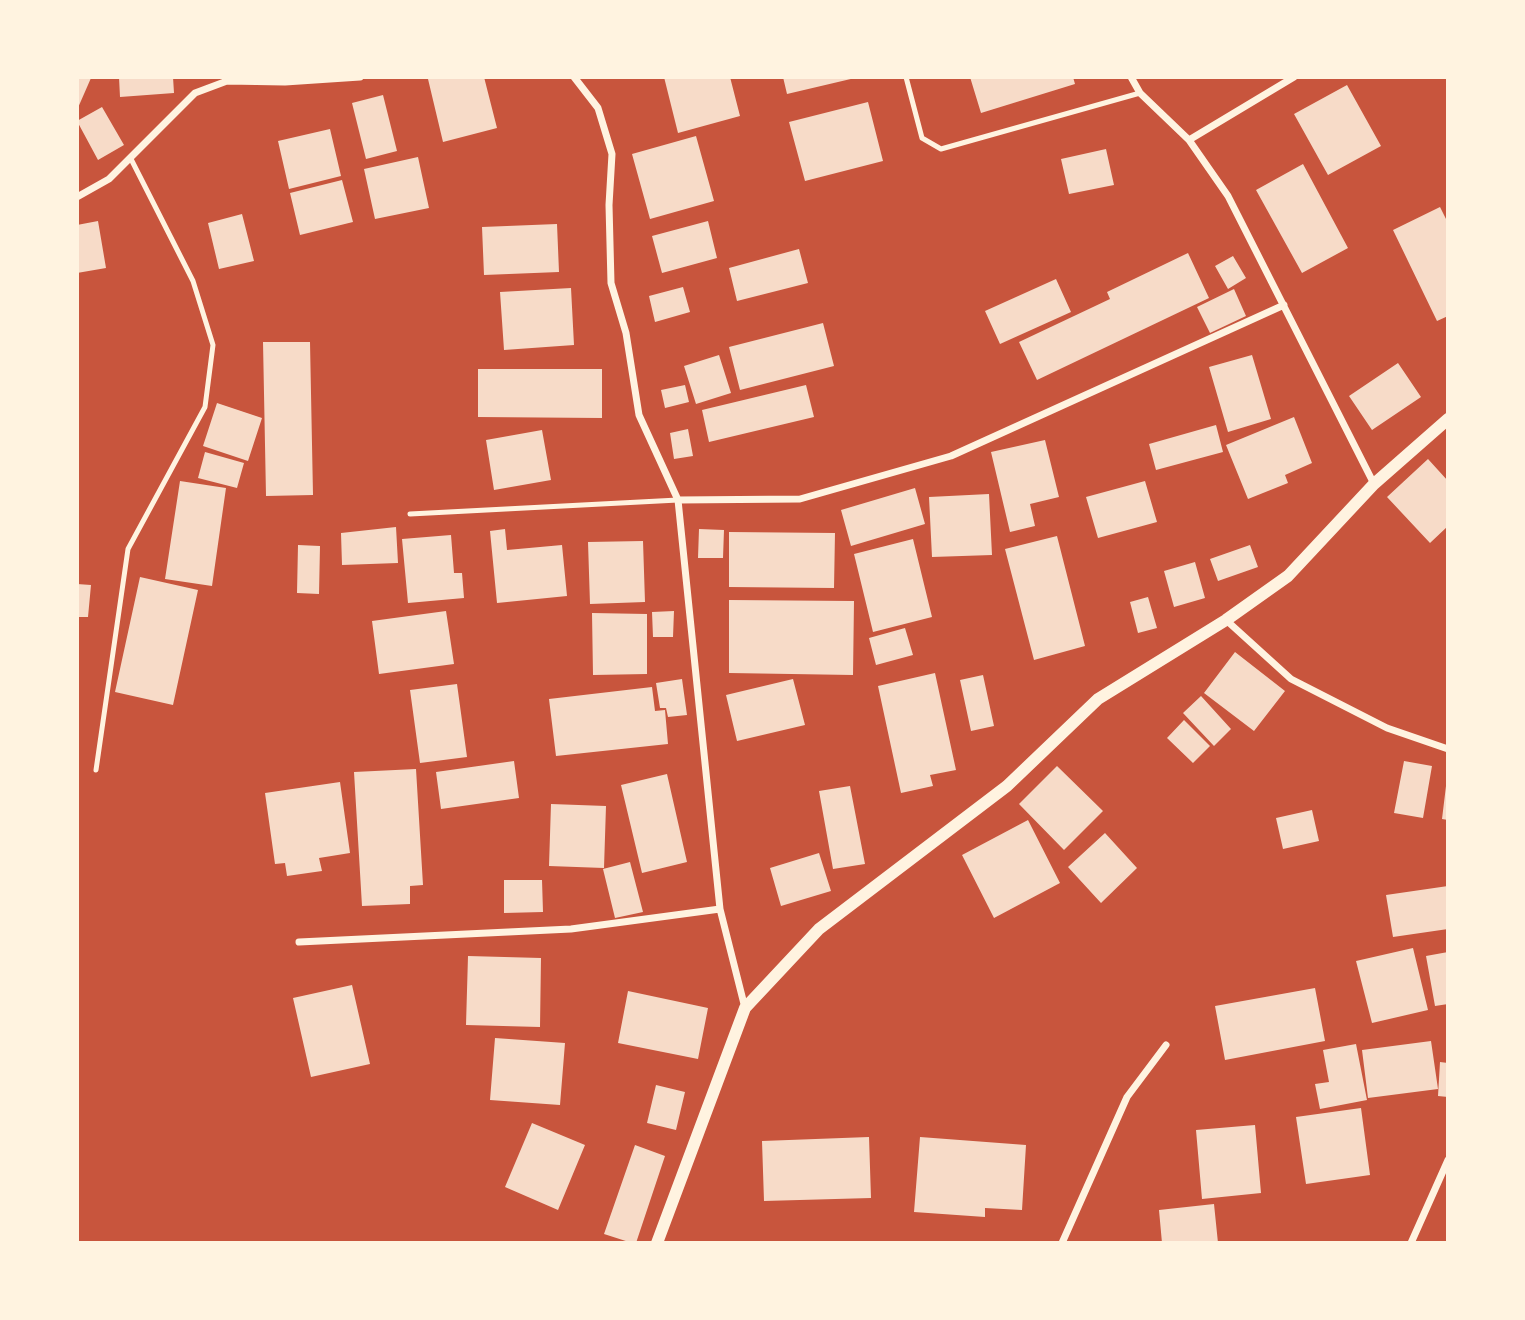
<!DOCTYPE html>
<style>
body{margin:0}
#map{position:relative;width:1525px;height:1320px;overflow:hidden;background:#c8553d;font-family:"PT Sans",sans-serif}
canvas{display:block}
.frame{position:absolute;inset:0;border:79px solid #fff3e0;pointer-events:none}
</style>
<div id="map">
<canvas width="1525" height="1320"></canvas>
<div class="frame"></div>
</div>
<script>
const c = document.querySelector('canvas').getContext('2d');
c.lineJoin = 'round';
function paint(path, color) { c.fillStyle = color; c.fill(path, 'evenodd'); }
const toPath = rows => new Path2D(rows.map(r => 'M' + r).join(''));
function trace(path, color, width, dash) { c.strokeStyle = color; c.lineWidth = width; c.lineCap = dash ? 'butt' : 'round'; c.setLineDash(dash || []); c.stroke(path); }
paint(toPath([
 [77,77,91,78,77,110],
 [119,77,173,77,174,93,120,97],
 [436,77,484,77,497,128,443,142,428,79],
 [664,77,730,77,740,116,678,133],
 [783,77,854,77,855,78,787,94],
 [970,77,1073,77,1075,84,981,113],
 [1347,85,1381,146,1328,175,1294,114],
 [383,95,397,151,366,159,352,103],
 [868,102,883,161,805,181,789,122],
 [102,107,124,145,98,160,77,121],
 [330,129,341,176,289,189,278,141],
 [696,136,714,201,650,219,632,154],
 [1106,149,1114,185,1069,194,1061,159],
 [418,157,429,208,375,219,364,169],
 [1303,164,1348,248,1302,273,1256,190],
 [342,180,353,222,300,235,290,193],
 [1440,207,1448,223,1448,316,1437,321,1393,230],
 [242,214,254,261,219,269,208,223],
 [98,221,106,268,77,273,77,225],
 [708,221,717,258,662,273,652,236],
 [557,224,559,272,484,275,482,227],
 [799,249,808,283,737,301,729,268],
 [1188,253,1209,298,1037,380,1019,342,1110,299,1107,292],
 [1233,256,1246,278,1228,289,1215,266],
 [1056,279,1071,312,1000,344,985,311],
 [683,287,690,312,655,322,649,296],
 [571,288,574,345,504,350,500,292],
 [1234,289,1246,316,1210,333,1197,307],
 [823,323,834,366,740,390,729,347],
 [263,342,310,342,313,495,266,496],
 [719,355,731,393,696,404,684,366],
 [1252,355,1271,419,1228,432,1209,367],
 [1398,363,1421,397,1372,430,1349,396],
 [478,369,602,369,602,418,478,417],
 [685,385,689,402,665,408,661,390],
 [806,385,814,417,709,442,702,410],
 [217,403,262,418,248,461,203,446],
 [1294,417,1312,463,1285,475,1288,483,1248,499,1226,445],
 [1216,425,1223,452,1156,470,1149,444],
 [688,429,693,456,674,459,670,433],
 [542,430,551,480,494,490,486,440],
 [1045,440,1059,497,1030,504,1035,526,1010,532,991,452],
 [205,452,244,463,237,488,198,478],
 [1428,459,1448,481,1448,526,1430,543,1387,497],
 [180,481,226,488,212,586,165,579],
 [1145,481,1157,522,1098,538,1086,497],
 [915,488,925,524,851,546,841,510],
 [989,494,992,555,932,557,929,497],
 [396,527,398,563,342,565,341,533],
 [505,529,507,550,562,545,567,596,497,603,490,531],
 [699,529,724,530,723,558,698,558],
 [729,532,835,533,834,588,729,587],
 [451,535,454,573,462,573,464,598,408,603,402,539],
 [1057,536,1085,646,1034,660,1005,549],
 [913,539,932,617,873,632,854,554],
 [643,541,645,602,590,604,588,542],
 [298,545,320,546,319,594,297,593],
 [1250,545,1258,567,1218,581,1210,559],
 [1195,562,1205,598,1174,607,1164,571],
 [140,577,198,590,173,705,115,692],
 [77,584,91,585,88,617,77,617],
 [1148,597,1157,628,1138,633,1130,602],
 [729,600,854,601,853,675,729,673],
 [446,611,454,664,379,674,372,621],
 [674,611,673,637,653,637,652,612],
 [592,613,647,614,647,674,593,675],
 [905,628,913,655,876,665,869,638],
 [1235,652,1285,691,1254,731,1204,693],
 [935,673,956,770,930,775,933,786,901,793,878,686],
 [983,675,994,726,971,731,960,680],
 [682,679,687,715,668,717,666,708,660,708,656,683],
 [793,679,805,725,737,741,726,695],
 [457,684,467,757,420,763,410,690],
 [652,687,655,711,665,710,668,744,556,756,549,699],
 [1201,696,1231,729,1214,746,1183,713],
 [1184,720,1210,746,1193,763,1167,738],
 [514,761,519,798,441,809,436,772],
 [1404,761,1432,766,1423,818,1394,813],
 [1057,766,1103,811,1064,850,1019,804],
 [416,769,423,885,410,886,410,904,362,906,354,772],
 [667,774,687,862,642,873,621,785],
 [340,782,350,853,319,858,322,871,287,876,285,863,275,864,265,793],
 [850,786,865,864,833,869,819,791],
 [1446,786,1448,786,1448,820,1442,819],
 [551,804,606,806,604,868,549,866],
 [1312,810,1319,841,1283,849,1276,818],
 [1028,820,1060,883,994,918,962,855],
 [1105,833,1137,868,1101,903,1068,867],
 [819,853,831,891,781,906,770,868],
 [630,862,643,912,615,918,603,869],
 [504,880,542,880,543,912,504,913],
 [1448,886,1448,929,1393,937,1386,895],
 [1413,948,1428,1010,1372,1023,1356,961],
 [1448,952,1448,1004,1435,1006,1426,956],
 [468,956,541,958,540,1027,466,1025],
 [352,985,370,1064,311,1077,293,998],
 [1315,988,1325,1041,1225,1060,1215,1006],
 [628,991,708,1008,698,1059,618,1043],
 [495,1038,565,1043,560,1105,490,1100],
 [1431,1041,1438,1089,1368,1098,1362,1050],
 [1356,1044,1367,1100,1320,1109,1315,1084,1329,1082,1323,1050],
 [1440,1062,1448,1063,1448,1097,1438,1096],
 [656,1085,685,1092,676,1130,647,1123],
 [1361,1108,1370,1175,1306,1184,1296,1117],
 [532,1123,585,1145,558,1210,505,1187],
 [1255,1125,1261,1193,1202,1199,1196,1130],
 [869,1137,871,1198,764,1201,762,1141],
 [920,1137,1026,1145,1022,1210,985,1208,985,1217,914,1212],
 [635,1145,665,1156,636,1243,632,1243,604,1234],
 [1214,1204,1218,1243,1162,1243,1159,1210]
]), '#f7dbc8');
trace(toPath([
 [906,77,922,138,941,149,1140,93],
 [410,514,678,500],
 [96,770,128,549,205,407,213,345,193,281,131,159]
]), '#fff3e0', 5);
trace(toPath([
 [574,77,598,108,612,154,609,205,611,283,626,333,639,415,678,500,720,909,745,1008],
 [1131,77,1140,93,1189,140,1228,196,1374,484],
 [1189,140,1294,77],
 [77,197,109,179,195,93,227,81,285,82,360,77],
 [678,500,800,499,951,456,1284,305],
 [1226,620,1291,679,1387,728,1448,749],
 [299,942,571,929,720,909],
 [1062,1243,1127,1097,1166,1045],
 [1411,1243,1448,1160]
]), '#fff3e0', 7);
trace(toPath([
 [657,1243,745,1008,819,929,1007,786,1098,699,1226,620,1288,576,1374,484,1448,419]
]), '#fff3e0', 12);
</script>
